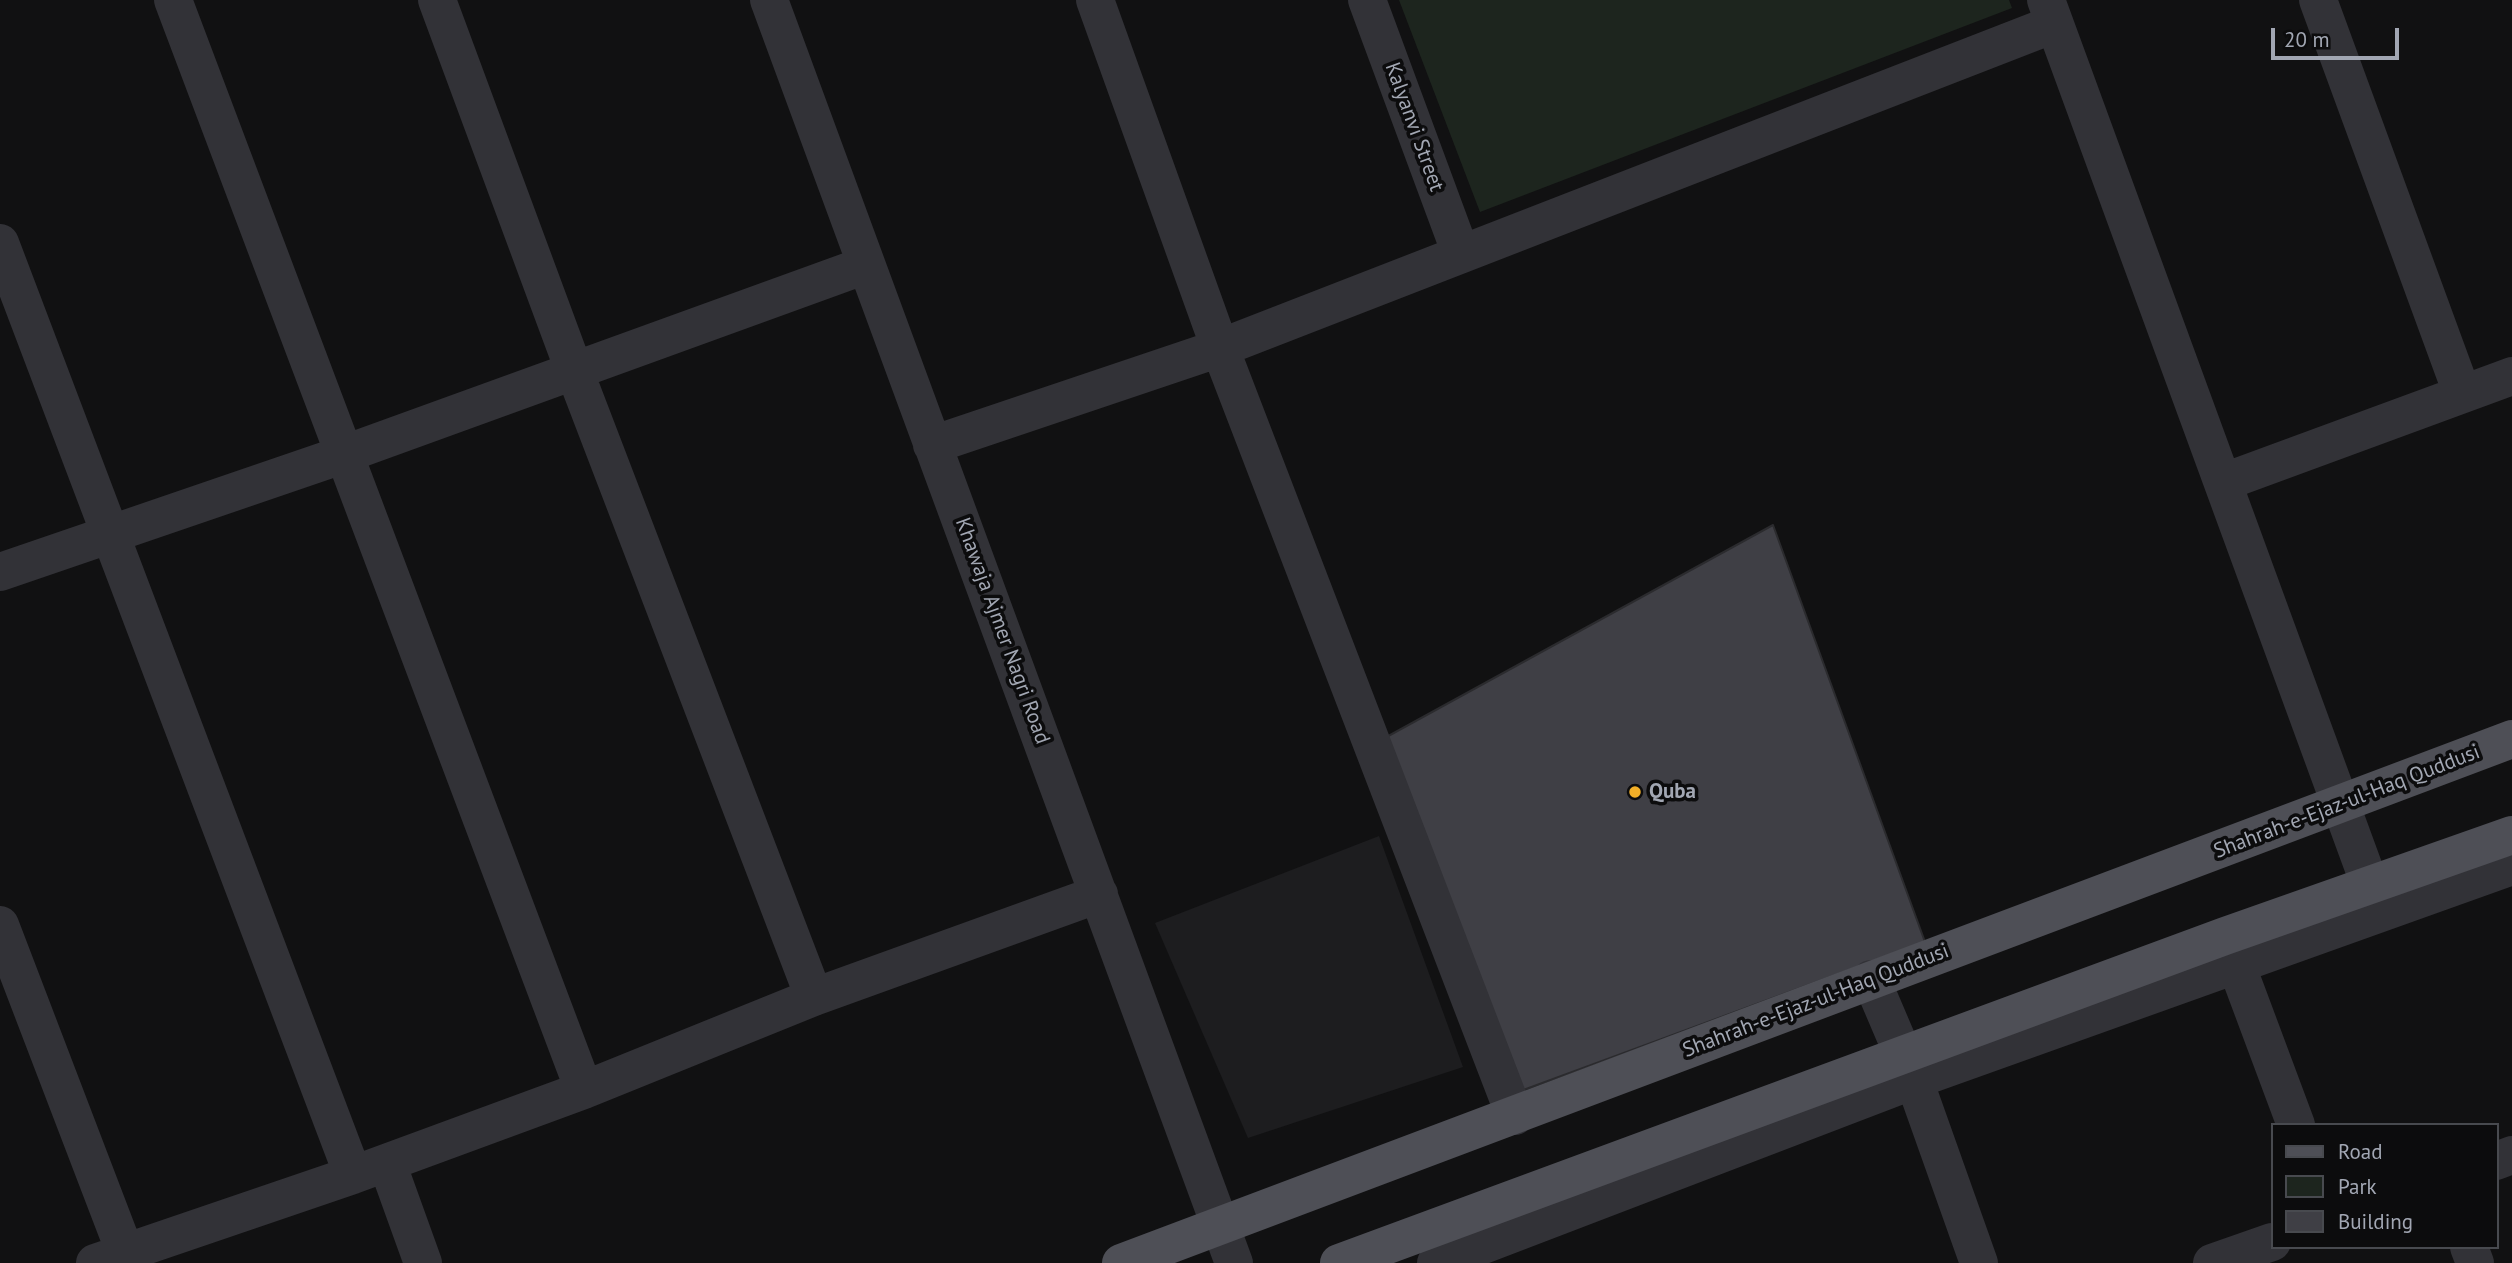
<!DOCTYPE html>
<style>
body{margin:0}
#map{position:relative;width:2512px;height:1263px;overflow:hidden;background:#111112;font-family:"PT Sans",sans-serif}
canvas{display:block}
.legend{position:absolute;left:2271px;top:1123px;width:228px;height:126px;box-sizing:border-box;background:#0c0c0d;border:2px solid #484a4f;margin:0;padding:9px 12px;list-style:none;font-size:21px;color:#a2a7b3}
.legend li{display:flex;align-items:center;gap:14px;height:35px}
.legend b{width:35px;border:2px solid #484a4f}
.scale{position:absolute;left:2271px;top:28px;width:128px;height:32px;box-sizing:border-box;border:4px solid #a2a7b3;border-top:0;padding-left:9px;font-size:21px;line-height:24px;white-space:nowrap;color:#a2a7b3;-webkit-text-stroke:5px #0c0c0d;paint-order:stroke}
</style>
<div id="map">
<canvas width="2512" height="1263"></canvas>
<ul class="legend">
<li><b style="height:9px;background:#4e4f56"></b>Road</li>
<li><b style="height:19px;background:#1d251e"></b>Park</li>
<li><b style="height:19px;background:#3f3f45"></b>Building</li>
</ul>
<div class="scale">20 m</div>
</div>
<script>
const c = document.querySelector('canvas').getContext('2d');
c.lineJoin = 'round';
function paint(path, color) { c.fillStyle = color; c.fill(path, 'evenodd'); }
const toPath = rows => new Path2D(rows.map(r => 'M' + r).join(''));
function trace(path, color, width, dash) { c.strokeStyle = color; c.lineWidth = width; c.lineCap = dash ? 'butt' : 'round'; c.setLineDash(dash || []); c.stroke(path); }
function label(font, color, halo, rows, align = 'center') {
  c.font = font + ' "PT Sans",sans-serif'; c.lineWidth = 7; c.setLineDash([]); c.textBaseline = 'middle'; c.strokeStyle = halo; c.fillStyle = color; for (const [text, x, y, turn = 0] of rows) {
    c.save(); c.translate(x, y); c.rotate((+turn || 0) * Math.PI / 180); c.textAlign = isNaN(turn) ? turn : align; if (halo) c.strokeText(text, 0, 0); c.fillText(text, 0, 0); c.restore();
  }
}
paint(toPath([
 [1379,836,1463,1067,1248,1138,1155,923]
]), '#1d1d1f');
paint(toPath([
 [1399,0,2009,0,2012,8,1480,212]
]), '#1d251e');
const building = toPath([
 [1773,525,1925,942,1507,1096,1381,740,1773,525]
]);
paint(building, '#3f3f45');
trace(building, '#2b2b2e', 2);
trace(toPath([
 [173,0,584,1090],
 [437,0,574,370,814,997],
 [769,0,1234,1263],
 [1095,0,1220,348,1515,1116],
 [1367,0,1461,254],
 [2046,0,2370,885],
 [2318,0,2462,393],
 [0,243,353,1175],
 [932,445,1220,348,2054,24],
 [2224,482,2512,376],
 [0,572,342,455,866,265],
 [0,925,125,1252],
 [2227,940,2296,1125],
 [1871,979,1914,1080,1979,1263],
 [2496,1161,2512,1155],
 [387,1163,423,1263],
 [2469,1247,2475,1263],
 [95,1263,353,1175,584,1090,814,997,1099,894],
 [1436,1263,1914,1080,2512,866],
 [2212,1263,2272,1242]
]), '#323237', 38);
trace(toPath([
 [1121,1263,2512,739],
 [1339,1263,2225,936,2512,835]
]), '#4e4f56', 38);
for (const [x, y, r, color] of [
 [1635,792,7,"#f2af28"]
]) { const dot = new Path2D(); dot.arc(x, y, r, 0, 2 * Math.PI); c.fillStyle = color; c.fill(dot); trace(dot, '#0c0c0d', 2.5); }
label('21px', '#a2a7b3', '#0c0c0d', [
 ["Kalyanvi Street",1414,127,70],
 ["Khawaja Ajmer Nagri Road",1002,631,70],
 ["Shahrah-e-Ejaz-ul-Haq Quddusi",2347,802,-21],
 ["Shahrah-e-Ejaz-ul-Haq Quddusi",1816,1001,-21]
]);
label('bold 21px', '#a2a7b3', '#0c0c0d', [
 ["Quba",1649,792]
], 'left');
</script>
